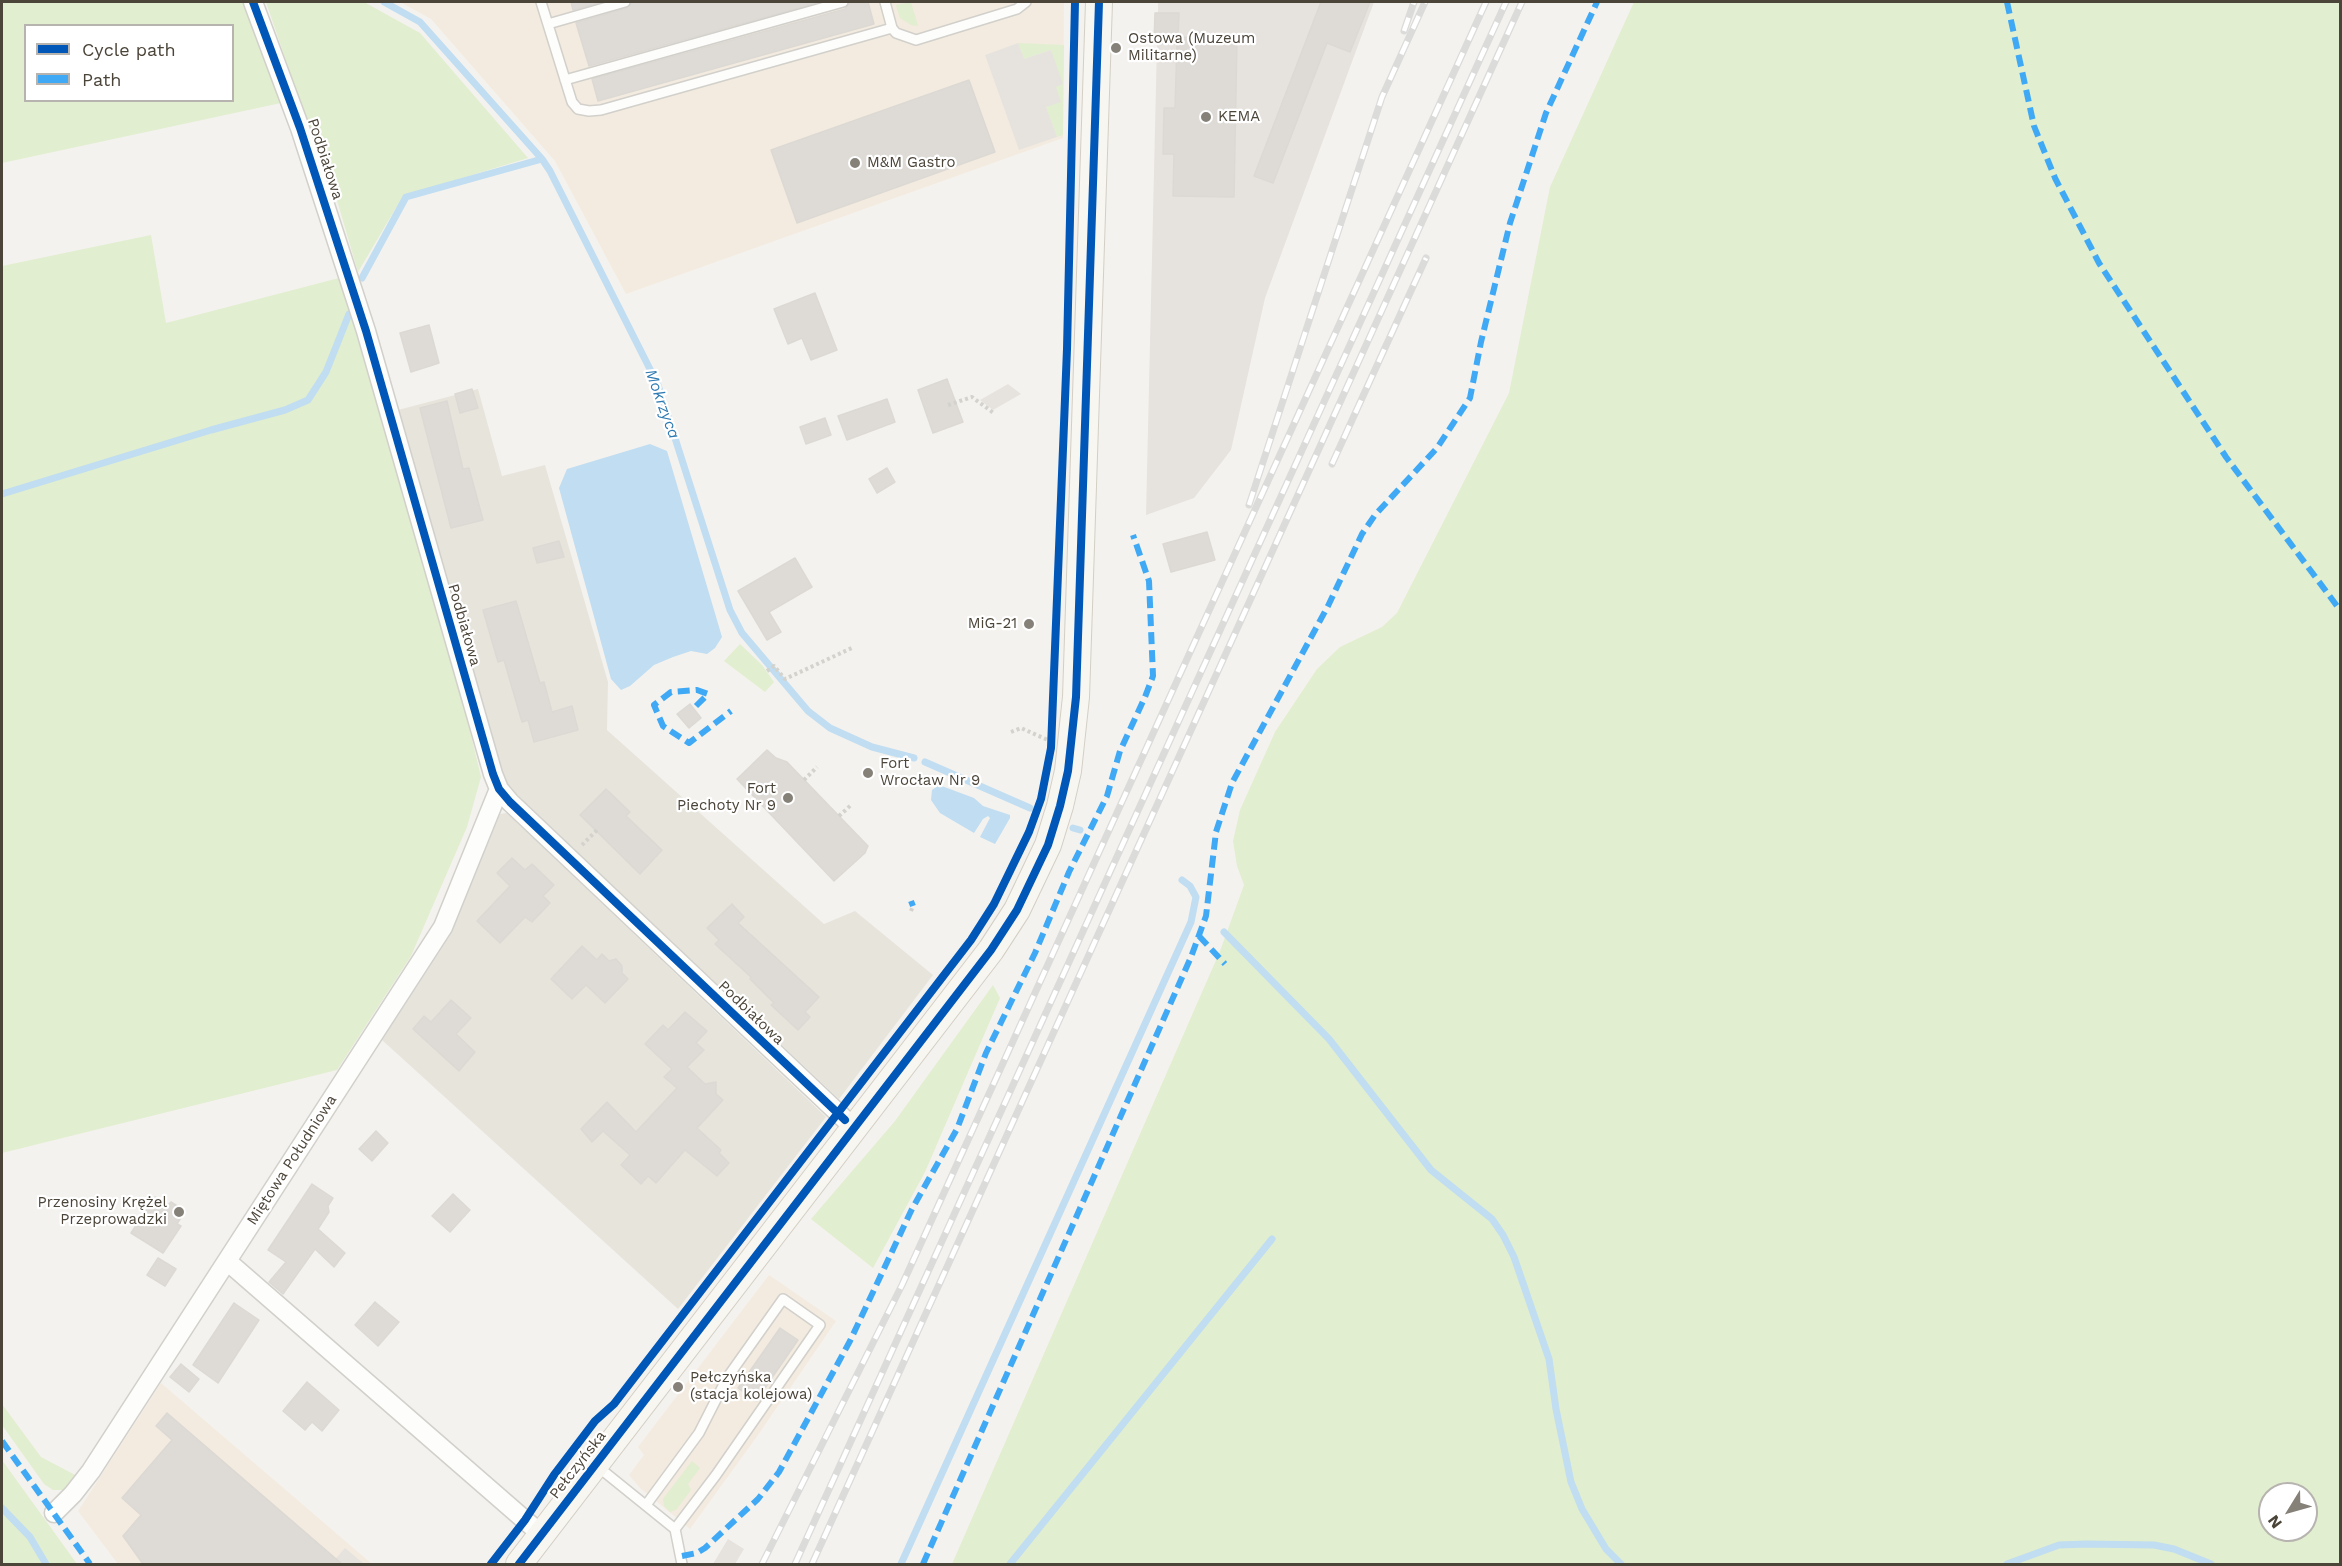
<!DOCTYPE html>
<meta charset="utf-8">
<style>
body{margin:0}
#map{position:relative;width:2342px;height:1566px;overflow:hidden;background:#f4f2ee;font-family:"Work Sans",sans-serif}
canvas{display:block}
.frame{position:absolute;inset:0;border:3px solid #4b4439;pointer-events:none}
.legend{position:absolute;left:24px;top:24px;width:210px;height:78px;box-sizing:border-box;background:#fff;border:2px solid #b7b4b0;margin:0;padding:8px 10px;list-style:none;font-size:18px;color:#4b4439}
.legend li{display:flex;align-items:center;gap:12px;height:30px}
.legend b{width:30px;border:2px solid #b7b4b0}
.north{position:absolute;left:2258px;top:1482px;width:60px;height:60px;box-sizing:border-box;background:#fff;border:2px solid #b7b4b0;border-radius:50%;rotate:233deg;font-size:16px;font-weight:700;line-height:24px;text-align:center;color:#4b4439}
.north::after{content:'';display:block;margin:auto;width:21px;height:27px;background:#868178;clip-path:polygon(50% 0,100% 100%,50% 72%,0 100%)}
</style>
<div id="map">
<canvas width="2342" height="1566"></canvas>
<div class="frame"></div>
<ul class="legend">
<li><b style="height:8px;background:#0057b8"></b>Cycle path</li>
<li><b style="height:8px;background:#3fa9f5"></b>Path</li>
</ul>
<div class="north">N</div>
</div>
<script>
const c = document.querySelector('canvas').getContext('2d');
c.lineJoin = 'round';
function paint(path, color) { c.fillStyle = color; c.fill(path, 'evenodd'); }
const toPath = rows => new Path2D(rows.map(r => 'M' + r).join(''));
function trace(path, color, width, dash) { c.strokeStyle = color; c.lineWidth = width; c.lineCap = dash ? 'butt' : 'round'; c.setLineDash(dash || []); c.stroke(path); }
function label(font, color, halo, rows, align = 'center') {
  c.font = font + ' "Work Sans",sans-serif'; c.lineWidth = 4.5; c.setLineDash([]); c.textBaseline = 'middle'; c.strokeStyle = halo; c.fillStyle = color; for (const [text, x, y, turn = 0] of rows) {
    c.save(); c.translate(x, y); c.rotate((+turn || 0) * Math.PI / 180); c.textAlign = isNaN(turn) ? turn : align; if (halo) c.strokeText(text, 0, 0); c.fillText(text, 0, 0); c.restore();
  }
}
paint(toPath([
 [478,389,502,476,545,465,608,682,607,730,824,924,855,911,933,975,839,1099,526,804,505,781,398,410],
 [507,813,826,1117,678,1309,382,1040,449,937,500,814]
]), '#e7e4dc');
paint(toPath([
 [400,2,1064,2,1063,138,626,294,555,161,431,19],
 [769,1275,836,1321,758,1435,690,1529,640,1488,629,1475,644,1455,638,1447],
 [161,1383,372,1564,118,1564,78,1511]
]), '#f3ebdf');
paint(toPath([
 [1158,2,1374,2,1265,298,1231,450,1194,498,1146,515,1157,44,1154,43,1155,13,1158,12],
 [728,1539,744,1549,735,1564,713,1564]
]), '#e6e2de');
paint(toPath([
 [2,2,243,2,281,103,2,163],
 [26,26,232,26,232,100,26,100],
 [266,2,364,2,420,33,528,158,403,196,358,272,334,190,315,146],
 [911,2,918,26,911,25,900,18,896,5],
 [1634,2,2340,2,2340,1564,952,1564,1220,951,1244,885,1237,866,1233,841,1240,810,1275,732,1317,669,1340,647,1382,627,1397,613,1509,393,1550,187],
 [2270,1494,2306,1494,2306,1530,2270,1530],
 [1018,43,1064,45,1063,135,1057,137,1046,107,1056,87,1051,50,1024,59],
 [151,235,166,323,339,278,357,330,457,677,481,777,467,827,411,956,337,1070,2,1153,2,266],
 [740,644,762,665,774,682,765,692,724,661],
 [993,985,1000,998,925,1172,873,1268,811,1219,895,1121],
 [2,1404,41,1457,79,1477,66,1490,53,1490,44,1484,2,1425],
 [2,1460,77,1564,4,1564,2,1561],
 [692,1461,700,1468,688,1484,691,1490,676,1510,670,1512,664,1506,663,1499]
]), '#e1eecf');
paint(toPath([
 [1018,43,1024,59,1051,50,1063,84,1056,87,1061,102,1046,107,1057,137,1019,150,985,55],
 [1008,384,1021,394,993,410,980,400],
 [345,1548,364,1564,331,1564]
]), '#e6e3df');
paint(toPath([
 [650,444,667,451,722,637,715,648,707,654,691,651,673,657,654,665,630,686,621,690,611,679,559,488,567,469],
 [939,785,974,798,983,806,1010,815,1010,818,995,844,980,837,990,818,988,816,983,819,974,833,940,813,931,800,932,790]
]), '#c0ddf1');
trace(toPath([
 [384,2,420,22,542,159,550,171,658,385,730,610,742,633,808,711,830,728,872,747,914,758],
 [362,278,406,197,542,159],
 [2,494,211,430,285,410,308,400,326,372,349,314],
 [925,762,1030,808],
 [1073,828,1080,830],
 [1224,932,1329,1039,1431,1170,1492,1219,1503,1235,1514,1257,1549,1359,1556,1409,1571,1482,1582,1509,1606,1549,1621,1564],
 [2,1508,30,1537,46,1564],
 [901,1564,1191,922,1196,897,1190,886,1182,880],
 [1010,1564,1272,1239],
 [2007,1564,2059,1545,2087,1544,2154,1545,2174,1549,2211,1564]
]), '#c0ddf1', 7);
const building = toPath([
 [571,2,602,2,573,10,571,2],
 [632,2,820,2,589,66,576,23,627,8,632,2],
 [850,2,868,2,874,24,598,101,592,79,845,9,850,2],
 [1321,2,1370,2,1350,52,1327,43,1273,183,1254,176,1321,2],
 [1155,13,1179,13,1178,37,1237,38,1234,197,1173,196,1174,154,1163,154,1164,108,1175,108,1177,44,1154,43,1155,13],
 [969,80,995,152,797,223,771,150,969,80],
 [815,293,837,350,811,360,802,338,788,344,774,309,815,293],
 [429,325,439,363,411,372,400,333,429,325],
 [947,379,963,422,933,433,918,390,947,379],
 [472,389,478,408,460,413,455,394,472,389],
 [887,399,895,422,847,440,838,416,887,399],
 [447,401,463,469,469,468,483,520,451,528,420,408,447,401],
 [825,418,831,435,806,444,800,427,825,418],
 [887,468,895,482,877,493,869,479,887,468],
 [1207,532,1215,560,1171,572,1163,544,1207,532],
 [559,541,564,557,537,563,533,548,559,541],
 [795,558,812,587,769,612,781,632,767,640,738,591,795,558],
 [516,601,540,683,544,682,552,712,572,706,578,730,534,742,528,720,522,722,504,660,498,662,483,610,516,601],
 [690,704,701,718,689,728,677,714,690,704],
 [767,750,776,758,787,762,868,846,865,853,834,881,737,779,767,750],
 [606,789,630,812,626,816,662,850,640,874,580,815,606,789],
 [512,858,525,870,532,864,554,885,543,896,550,903,532,922,525,917,500,943,477,921,510,886,497,873,512,858],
 [732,904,744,917,738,923,819,997,805,1012,810,1017,798,1030,771,1005,774,1003,750,979,751,977,715,944,719,940,707,928,732,904],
 [582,946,597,960,602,954,609,961,616,959,622,966,622,973,628,979,605,1003,586,985,572,999,551,979,582,946],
 [451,1000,471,1018,456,1034,475,1052,459,1071,413,1029,424,1016,431,1022,451,1000],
 [685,1012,707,1031,696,1043,704,1050,687,1067,705,1084,716,1082,716,1094,723,1100,697,1128,721,1150,719,1153,729,1163,717,1176,685,1150,656,1183,648,1176,641,1184,621,1165,630,1155,603,1131,592,1142,581,1129,607,1102,636,1132,677,1088,664,1077,672,1069,645,1044,663,1025,668,1030,685,1012],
 [376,1131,388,1143,372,1161,359,1149,376,1131],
 [312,1184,333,1198,328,1206,329,1212,318,1229,345,1253,334,1267,315,1249,283,1294,269,1282,286,1262,268,1250,312,1184],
 [453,1194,470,1210,450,1232,432,1216,453,1194],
 [155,1197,168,1205,171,1202,185,1211,177,1224,181,1226,163,1253,131,1233,155,1197],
 [158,1258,176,1269,165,1286,147,1275,158,1258],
 [375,1302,399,1322,378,1346,355,1325,375,1302],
 [234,1303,259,1320,218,1383,193,1365,234,1303],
 [780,1328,798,1340,756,1401,738,1388,780,1328],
 [181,1364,199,1379,189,1392,170,1377,181,1364],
 [307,1382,339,1410,322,1431,312,1422,305,1430,283,1411,307,1382],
 [167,1413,342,1564,143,1564,123,1536,141,1515,122,1498,172,1440,156,1426,167,1413]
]);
paint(building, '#dedbd6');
trace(building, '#dcd9d4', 1.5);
const service = toPath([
 [541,2,572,102,578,109,589,111,601,110,892,28],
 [885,2,892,28,896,33,916,40,1017,9,1026,2],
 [548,24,625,2],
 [565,80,843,2],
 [597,1466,675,1529,682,1564],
 [646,1505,699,1433,727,1378,783,1299,820,1325,716,1475,675,1529]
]);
const minor = toPath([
 [253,2,300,128,366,331,493,774,499,789,510,802,854,1128],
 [227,1261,542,1535],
 [54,1513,73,1494,91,1471,443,927,499,789]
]);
const secondary = toPath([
 [519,1564,991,950,1017,910,1048,845,1060,806,1068,771,1076,697,1099,2]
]);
trace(service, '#d2d0cb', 12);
trace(minor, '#d2d0cb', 21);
trace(secondary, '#d3cfc5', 28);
trace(toPath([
 [948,405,972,397,995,414],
 [767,671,774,666,785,679,854,647],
 [1011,732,1021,728,1050,741],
 [804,780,817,767],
 [839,816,851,805],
 [582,845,598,829],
 [911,911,913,906]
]), '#d3d2cc', 4, [3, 3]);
trace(service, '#fdfdfc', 9);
trace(minor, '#fdfdfc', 18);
trace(secondary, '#f7f6f1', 26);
const rail = toPath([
 [1404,31,1414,2],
 [1332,464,1426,258],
 [1249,505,1382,97,1425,2],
 [762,1564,902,1285,1486,2],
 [795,1564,1506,2],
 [812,1564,1522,2]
]);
trace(rail, '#dbdbda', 7);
trace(rail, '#fff', 4.5, [14]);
trace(toPath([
 [2007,2,2034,126,2055,178,2099,263,2226,457,2340,610],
 [696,706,708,694,697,690,671,692,654,705,663,726,689,743,731,711],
 [911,901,913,906],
 [1199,936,1225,964],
 [2,1441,90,1564],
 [682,1556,697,1553,705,1548,758,1499,779,1472,850,1341,912,1209,957,1129,986,1053,1035,953,1069,872,1107,796,1120,751,1145,697,1153,676,1149,581,1133,535],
 [923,1564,1191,957,1206,916,1216,832,1232,783,1328,606,1362,534,1375,515,1437,448,1470,398,1481,342,1510,223,1546,113,1597,2]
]), '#3fa9f5', 6, [12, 6]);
trace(toPath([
 [253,2,300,128,366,331,493,774,499,789,510,802,845,1120],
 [491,1564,525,1520,554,1475,595,1421,614,1404,971,940,994,904,1029,832,1041,799,1051,748,1067,349,1075,2],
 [519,1564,991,950,1017,910,1048,845,1060,806,1068,771,1076,697,1099,2]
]), '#0057b8', 8);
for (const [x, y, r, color] of [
 [1116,48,6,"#868178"],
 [1206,117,6,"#868178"],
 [855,163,6,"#868178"],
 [1029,624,6,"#868178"],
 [868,773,6,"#868178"],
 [788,798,6,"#868178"],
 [179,1212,6,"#868178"],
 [678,1387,6,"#868178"]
]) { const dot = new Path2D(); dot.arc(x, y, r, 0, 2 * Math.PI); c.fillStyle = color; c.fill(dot); trace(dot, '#fff', 2); }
label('15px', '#4b4439', '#fff', [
 ["Ostowa (Muzeum",1128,39],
 ["Militarne)",1128,56],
 ["KEMA",1218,117],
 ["M&M Gastro",867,163],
 ["MiG-21",1017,624,"right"],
 ["Fort",880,764],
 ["Wrocław Nr 9",880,781],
 ["Fort",776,789,"right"],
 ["Piechoty Nr 9",776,806,"right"],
 ["Przenosiny Krężel",167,1203,"right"],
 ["Przeprowadzki",167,1220,"right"],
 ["Pełczyńska",690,1378],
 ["(stacja kolejowa)",690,1395]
], 'left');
label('15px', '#4b4439', '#fff', [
 ["Podbiałowa",325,159,72],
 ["Podbiałowa",464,625,74],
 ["Podbiałowa",751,1013,44],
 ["Miętowa Południowa",292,1160,-57],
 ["Pełczyńska",578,1465,-52]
]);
label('italic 16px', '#2e7ab2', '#fff', [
 ["Mokrzyca",662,404,70]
]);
</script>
